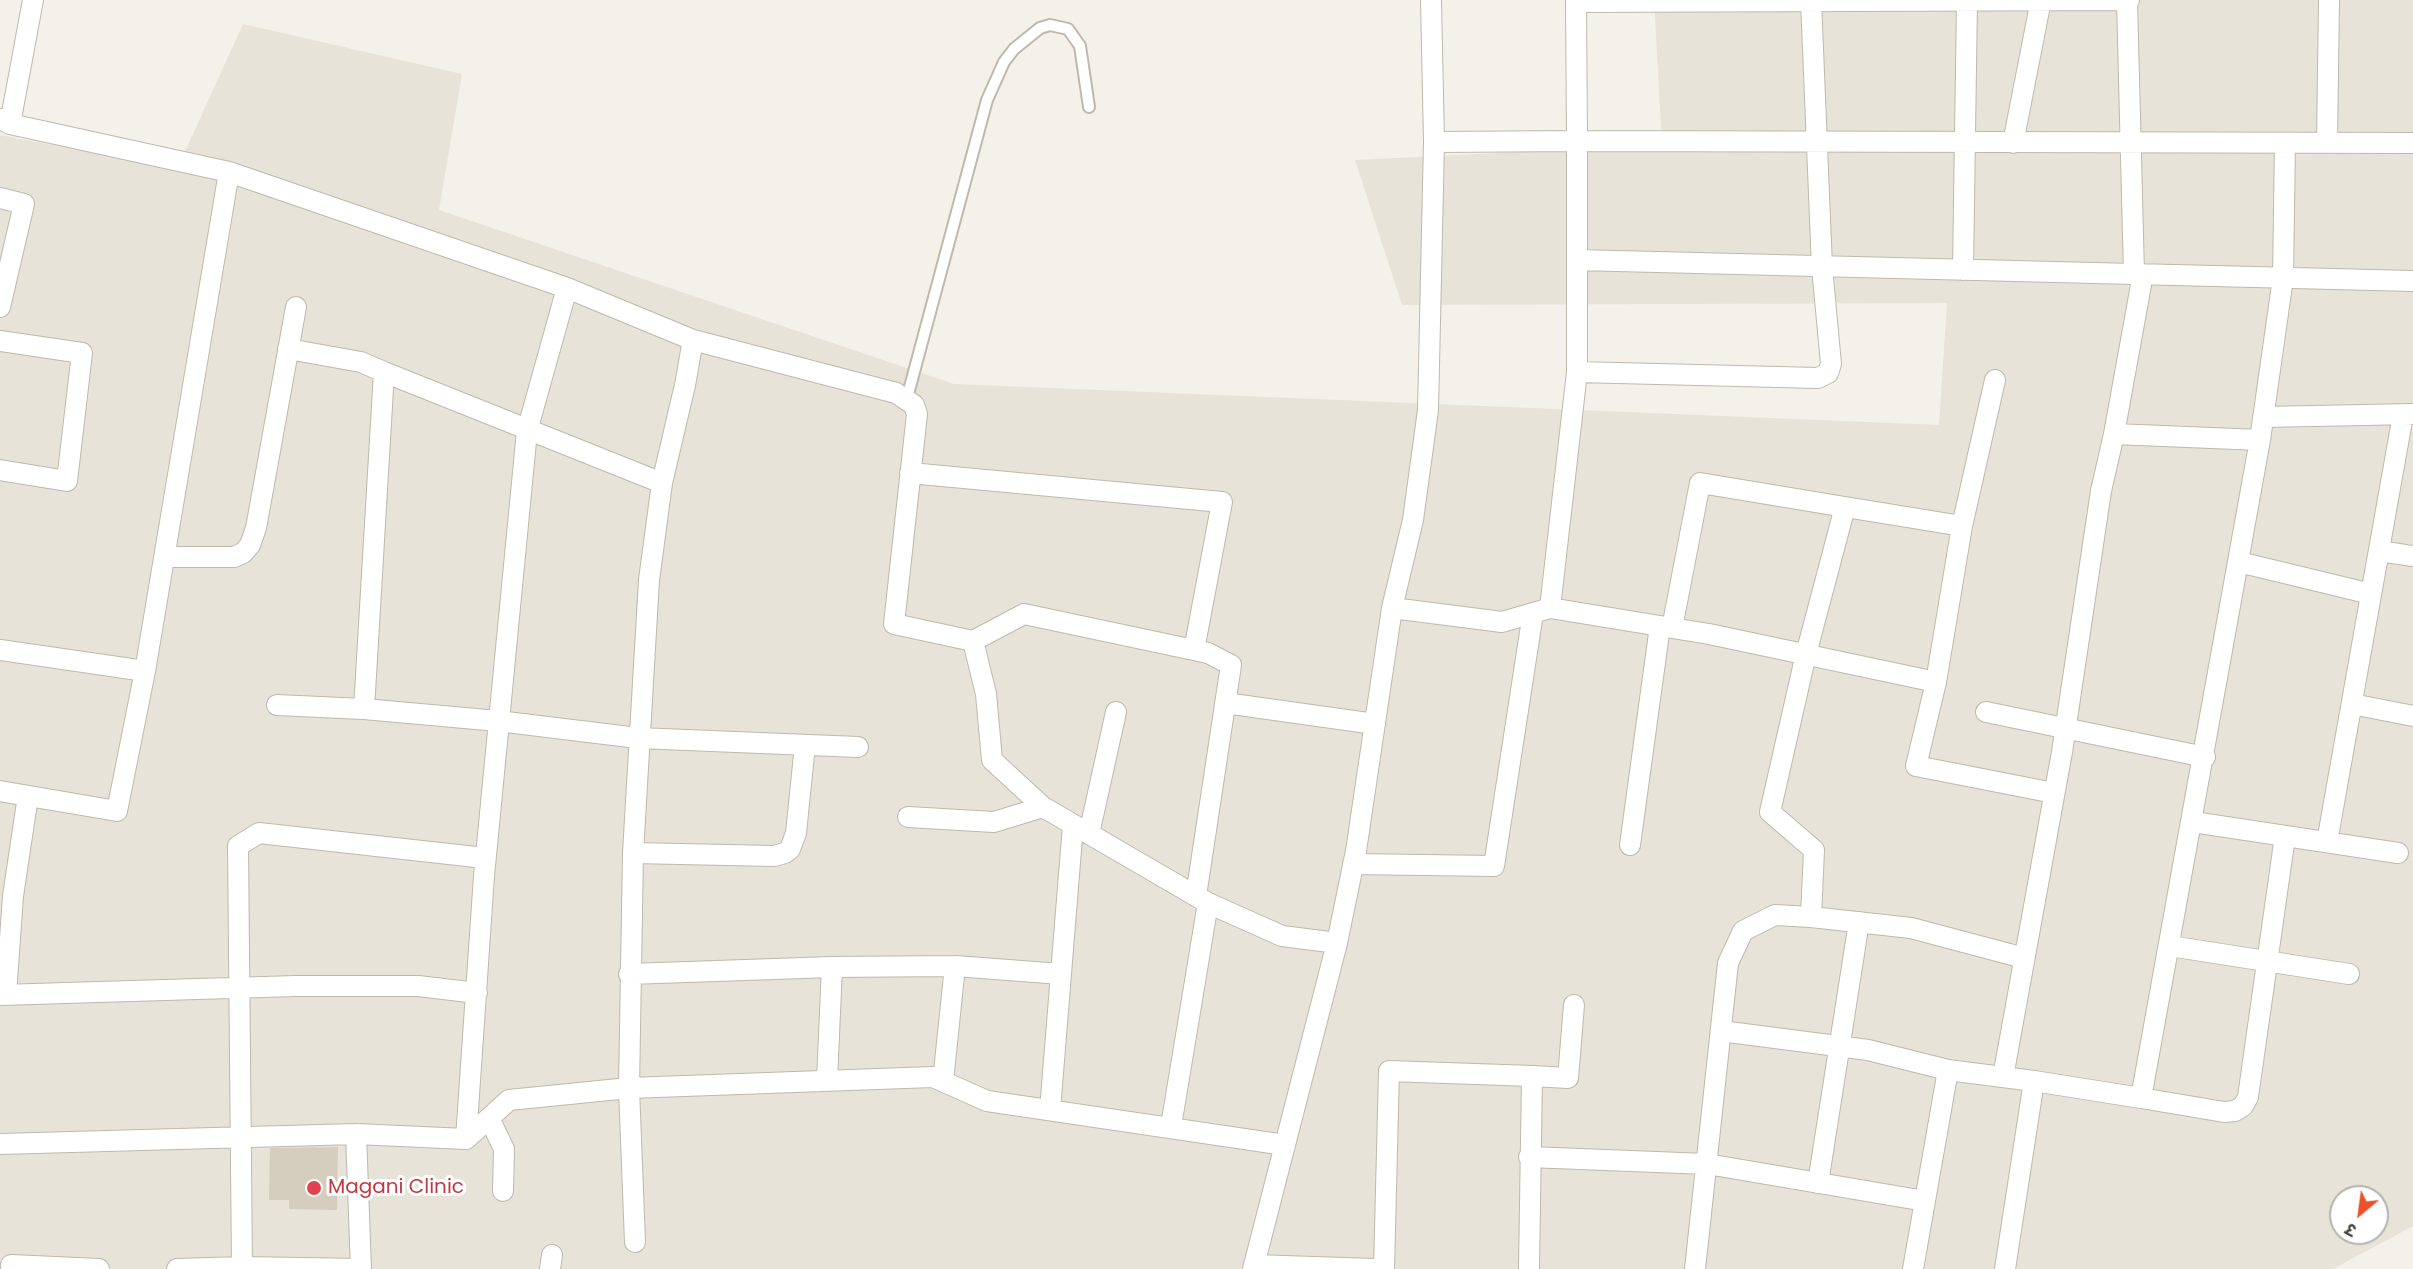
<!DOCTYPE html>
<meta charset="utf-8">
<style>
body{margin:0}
#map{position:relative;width:2413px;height:1269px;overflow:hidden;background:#f4f1ea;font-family:Poppins,"Noto Sans Devanagari",sans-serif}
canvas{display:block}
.north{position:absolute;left:2329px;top:1185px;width:60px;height:60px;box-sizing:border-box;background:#fff;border:2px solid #b5b3af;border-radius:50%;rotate:209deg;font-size:16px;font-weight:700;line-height:24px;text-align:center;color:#474238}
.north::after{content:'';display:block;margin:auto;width:21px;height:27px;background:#ef4f26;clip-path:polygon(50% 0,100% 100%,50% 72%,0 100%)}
</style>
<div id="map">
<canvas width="2413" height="1269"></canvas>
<div class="north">उ</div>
</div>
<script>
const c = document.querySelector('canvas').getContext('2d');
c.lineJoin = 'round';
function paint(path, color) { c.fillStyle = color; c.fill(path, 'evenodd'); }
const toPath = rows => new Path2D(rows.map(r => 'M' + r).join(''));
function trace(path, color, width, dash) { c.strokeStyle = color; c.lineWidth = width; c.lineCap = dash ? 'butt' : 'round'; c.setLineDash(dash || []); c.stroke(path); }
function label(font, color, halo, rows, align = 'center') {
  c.font = font + ' Poppins,sans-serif'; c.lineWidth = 6; c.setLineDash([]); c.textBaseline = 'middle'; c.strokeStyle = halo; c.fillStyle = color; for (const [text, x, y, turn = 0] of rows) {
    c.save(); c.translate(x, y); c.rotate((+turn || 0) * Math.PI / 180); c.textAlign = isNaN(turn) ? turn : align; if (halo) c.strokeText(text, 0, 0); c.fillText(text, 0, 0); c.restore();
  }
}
paint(toPath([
 [1654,0,2413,0,2413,1226,2333,1269,0,1269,0,135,177,169,243,24,462,74,439,210,954,384,1939,425,1947,303,1402,305,1355,160,1662,145],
 [2341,1197,2377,1197,2377,1233,2341,1233]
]), '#e7e3d8');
paint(toPath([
 [338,1147,337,1210,289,1209,289,1200,269,1200,270,1148]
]), '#d5cebf');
const service = toPath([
 [907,398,987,100,1004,62,1014,49,1040,28,1050,25,1068,29,1080,46,1089,107]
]);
const minor = toPath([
 [1576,0,1577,141,2413,143],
 [2127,0,2134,274],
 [1576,2,2129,0],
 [0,119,10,124,229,172],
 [10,124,33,0],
 [1434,142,1577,141,1577,372,1550,608],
 [2013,143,2041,0],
 [2327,143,2329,0],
 [0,198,24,204,0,307],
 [1577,260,2413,281],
 [1963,270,1967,0],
 [0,341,82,353,67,481,0,470],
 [288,349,361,362,384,372],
 [1577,372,1818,378,1828,373,1831,364,1822,267,1811,0],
 [2263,417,2413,414],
 [2114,434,2143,274],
 [2260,440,2283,278,2285,143],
 [910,473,1222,502,1194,650],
 [662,483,384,372,364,709,498,721,638,738,858,747],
 [1845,507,1962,526,1936,682,1916,766,2054,793],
 [1962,526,1995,380],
 [2379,551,2413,556],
 [165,557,234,557,243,553,250,545,256,528,296,307],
 [2239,562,2371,594],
 [1392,608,1502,622,1550,608,1709,634,1936,682],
 [1672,628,1700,483,1845,507,1806,654,1770,812,1814,850,1811,917,1911,928,2024,958],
 [973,641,1024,614,1208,653,1231,665,1196,896],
 [0,650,145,671,229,172,567,288,693,340,896,393,914,405,917,414,894,624,973,641,986,694,992,760,1043,807,1208,903,1282,936,1337,943,1253,1269],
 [1225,703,1375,724],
 [2352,704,2413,716],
 [277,705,364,709],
 [1986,712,2205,757],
 [0,791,117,811,145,671],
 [908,817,994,822,1043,807],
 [2193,822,2398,853],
 [1089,834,1116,712],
 [2327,842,2403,415],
 [1630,845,1660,626],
 [633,853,774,856,785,853,790,849,796,833,805,745],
 [1353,864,1494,866,1533,613],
 [1337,943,1356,851,1392,608,1413,520,1428,410,1434,142,1431,0],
 [2170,946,2349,974],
 [629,974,832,967,955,966,1061,974],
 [0,995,296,986,418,986,477,993],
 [6,995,13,896,28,796],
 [1721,1031,1868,1050,1948,1070,1913,1269],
 [1948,1070,2034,1081,2005,1269],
 [2003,1077,2062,752,2101,491,2114,434,2260,440,2141,1098,2034,1081],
 [827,1080,832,967],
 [943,1081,955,966],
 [2141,1098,2224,1112,2235,1111,2243,1106,2248,1097,2285,836],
 [1050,1110,1073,825],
 [489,1118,504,1149,503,1191],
 [1171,1126,1208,903],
 [356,1134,361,1269],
 [466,1139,509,1100,629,1088,633,853,649,580,662,483,685,385,693,340],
 [0,1144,356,1134,466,1139,484,876,527,431,567,288],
 [1529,1157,1707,1164,1925,1201],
 [1818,1183,1859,922],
 [635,1242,629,1088,933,1077,987,1101,1285,1145],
 [11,1265,99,1269],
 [1254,1265,1374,1269],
 [242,1267,361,1269],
 [177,1269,242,1267,238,846,259,833,485,858],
 [550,1269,552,1255],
 [1384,1269,1389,1071,1532,1076],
 [1529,1269,1532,1076,1568,1078,1574,1005],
 [1695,1269,1728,963,1743,931,1775,915,1811,917]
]);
trace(service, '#bfb9ac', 14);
trace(minor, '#bfb9ac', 22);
trace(service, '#fff', 10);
trace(minor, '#fff', 20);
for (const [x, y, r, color] of [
 [314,1188,8,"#e0444e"]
]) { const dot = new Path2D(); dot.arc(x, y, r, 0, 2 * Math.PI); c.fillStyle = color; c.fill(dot); trace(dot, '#fff', 2); }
label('20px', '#be3a42', '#fff', [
 ["Magani Clinic",328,1188]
], 'left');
</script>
